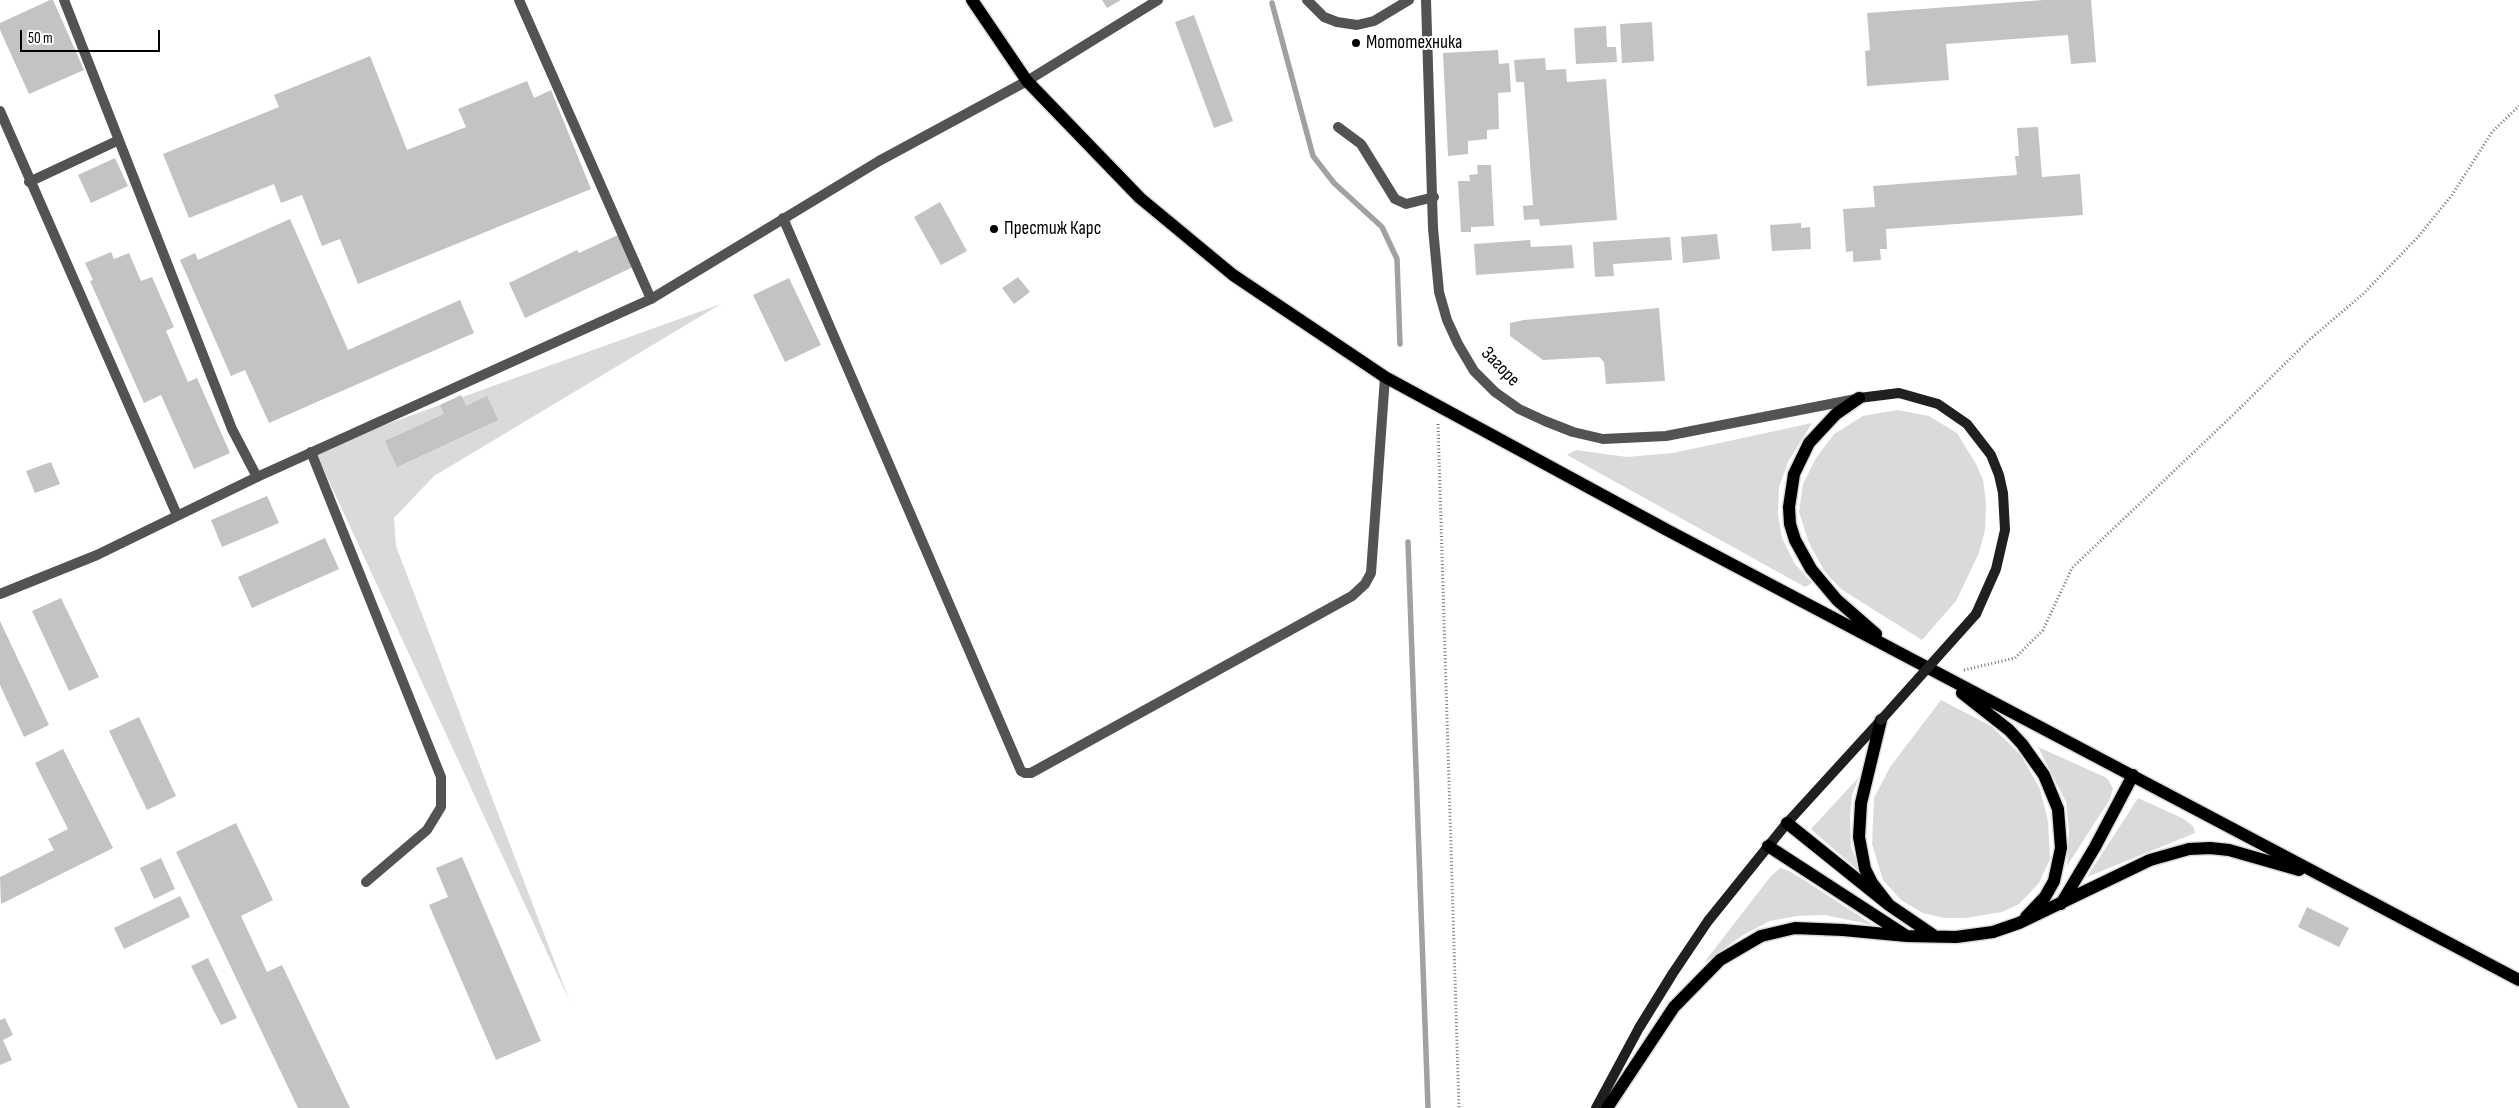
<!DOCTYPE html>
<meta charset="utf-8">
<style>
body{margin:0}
#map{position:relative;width:2519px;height:1108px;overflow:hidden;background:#fff;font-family:"Sofia Sans Condensed",sans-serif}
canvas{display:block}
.scale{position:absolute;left:20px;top:30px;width:140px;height:22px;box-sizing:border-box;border:2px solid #000;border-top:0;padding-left:6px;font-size:15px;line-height:18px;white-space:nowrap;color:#000;-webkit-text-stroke:4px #fff;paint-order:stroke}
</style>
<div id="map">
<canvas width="2519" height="1108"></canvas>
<div class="scale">50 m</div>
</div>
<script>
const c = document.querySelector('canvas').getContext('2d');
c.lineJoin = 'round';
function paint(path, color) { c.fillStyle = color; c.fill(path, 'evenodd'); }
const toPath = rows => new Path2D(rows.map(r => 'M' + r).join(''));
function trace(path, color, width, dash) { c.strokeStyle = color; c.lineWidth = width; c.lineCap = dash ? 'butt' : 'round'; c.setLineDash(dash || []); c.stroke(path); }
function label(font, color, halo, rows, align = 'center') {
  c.font = font + ' "Sofia Sans Condensed",sans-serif'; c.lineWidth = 4; c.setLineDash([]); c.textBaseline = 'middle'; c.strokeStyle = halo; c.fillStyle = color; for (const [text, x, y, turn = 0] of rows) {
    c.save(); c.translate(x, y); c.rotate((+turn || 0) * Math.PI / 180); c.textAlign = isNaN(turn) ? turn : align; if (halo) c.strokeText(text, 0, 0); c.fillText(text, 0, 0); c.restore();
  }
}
paint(toPath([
 [721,304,434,476,394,518,396,546,570,1002,316,453,351,437],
 [1897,410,1929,416,1957,433,1976,464,1983,480,1986,503,1985,530,1979,553,1956,601,1922,640,1841,589,1825,572,1809,543,1799,512,1803,484,1816,458,1834,434,1863,416],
 [1812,423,1788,462,1779,487,1778,514,1782,538,1795,564,1812,583,1805,587,1567,455,1576,450,1627,457,1673,453],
 [1941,700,1991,726,2021,755,2040,789,2048,821,2050,859,2039,883,2019,904,2002,912,1965,918,1944,918,1923,913,1901,900,1883,880,1872,844,1874,798,1890,767],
 [2038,747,2107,778,2113,788,2110,799,2067,866,2069,830,2066,802],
 [1859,777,1852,795,1850,817,1851,846,1860,872,1811,829],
 [2138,798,2182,818,2193,826,2195,833,2087,877],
 [1780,868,1787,870,1804,880,1873,925,1825,915,1797,916,1770,921,1743,935,1703,964,1771,876]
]), '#dadada');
trace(toPath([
 [1272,3,1313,156,1334,183,1382,227,1397,259,1400,344],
 [1408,542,1428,1108]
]), '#a1a1a1', 5.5);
paint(toPath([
 [50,0,53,0,84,70,29,94,0,30,0,23],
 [1102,0,1121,0,1107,8],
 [2044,0,2091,0,2096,62,2071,64,2068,35,1946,44,1949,80,1867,86,1865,51,1870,50,1867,13],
 [1194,15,1233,121,1214,128,1175,22],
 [1652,22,1654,61,1622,63,1620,24],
 [1606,26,1607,47,1616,47,1617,62,1576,64,1574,28],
 [1498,50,1499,64,1509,63,1511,92,1498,93,1499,129,1487,130,1487,139,1468,141,1468,154,1448,156,1443,53],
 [370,56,407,150,466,127,458,109,527,81,534,98,551,90,591,189,358,284,340,239,322,246,302,195,281,203,274,184,189,218,163,154,279,107,274,95],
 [1545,58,1546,70,1566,69,1567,82,1606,79,1617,220,1540,226,1539,219,1524,220,1523,206,1533,205,1524,82,1516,82,1514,60],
 [2038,127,2042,177,2080,174,2083,215,1886,229,1887,249,1880,249,1881,260,1853,262,1853,251,1846,252,1843,209,1875,207,1873,186,2017,175,2015,156,2019,156,2017,128],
 [115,158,128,186,91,203,78,175],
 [1477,165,1491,165,1494,226,1471,227,1471,232,1461,232,1458,181,1470,181,1469,175,1478,174],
 [940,202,967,251,941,265,914,217],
 [290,219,348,350,460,300,474,333,269,423,245,370,231,376,180,260,195,253,198,260],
 [1801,223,1801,228,1810,227,1811,249,1772,251,1770,225],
 [1717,234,1720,259,1683,263,1681,237],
 [618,235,633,267,525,318,509,283,577,250,579,253],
 [1670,237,1672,260,1613,264,1614,276,1595,277,1593,242],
 [1530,240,1531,247,1572,245,1574,268,1476,275,1474,244],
 [111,252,114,259,129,253,141,281,152,277,174,327,166,331,188,382,197,378,230,453,194,469,161,395,144,403,90,281,93,280,85,263],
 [1018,277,1030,292,1014,304,1002,288],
 [789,278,821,345,785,362,753,295],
 [1659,308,1665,381,1606,384,1604,362,1599,357,1543,360,1510,336,1510,323,1524,320],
 [461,395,466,406,487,396,498,420,397,467,385,441,444,414,440,405],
 [51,462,60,484,35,493,26,471],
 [267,496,279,523,222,547,211,520],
 [325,538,339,569,252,608,238,577],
 [61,598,99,677,69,691,32,611],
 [0,621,49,725,24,737,0,685],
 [139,717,176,796,147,810,109,731],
 [63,749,113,848,1,904,0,877,54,850,48,839,68,829,35,763],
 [236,823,273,900,241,916,267,972,282,965,350,1108,298,1108,176,852],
 [462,857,541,1041,496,1060,429,905,448,897,436,868],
 [161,858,175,889,154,899,140,868],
 [180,896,190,917,124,949,114,928],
 [2307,907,2349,928,2339,947,2298,927],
 [208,958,237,1018,221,1025,191,966],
 [5,1018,13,1035,3,1040,12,1060,0,1065,0,1020]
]), '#c3c3c3');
const primary = toPath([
 [972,0,1027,81,1140,198,1233,275,1385,377,1667,530,2519,980],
 [1859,398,1836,414,1809,443,1794,474,1789,507,1790,524,1795,540,1811,569,1837,600,1876,634],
 [1962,693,2009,730,2022,744,2044,775,2058,809,2061,848,2054,881,2045,897,2026,917],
 [1881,720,1861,803,1859,837,1865,869,1872,883,1889,905],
 [1787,823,1889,905,1933,935],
 [1768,846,1905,935],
 [2061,904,2095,847,2133,775],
 [1607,1108,1674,1007,1720,960,1761,936,1795,928,1843,930,1907,936,1956,937,1993,932,2019,923,2150,860,2189,849,2210,848,2229,850,2299,870]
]);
trace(primary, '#dbdbdb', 15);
trace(toPath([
 [1438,424,1459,1108],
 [1964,670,2015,658,2043,630,2072,568,2235,413,2309,340,2363,294,2418,237,2452,195,2492,132,2519,106]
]), '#757575', 3, [1, 2.5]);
trace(toPath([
 [64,0,232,429,257,477],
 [519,0,651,299],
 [1307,0,1324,17,1337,22,1357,25,1374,21,1409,0],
 [1027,81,1158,0],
 [0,111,177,515],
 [1338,127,1361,144,1395,199,1406,204,1434,197],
 [29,182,119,140],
 [783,218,1021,771,1025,773,1031,773,1352,596,1365,584,1371,573,1385,377],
 [311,452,441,777,441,807,427,830,366,882]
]), '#535353', 10);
trace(toPath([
 [0,594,97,555,257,477,651,299,879,161,1027,81]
]), '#535353', 10);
trace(toPath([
 [1426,0,1433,228,1439,292,1447,320,1458,344,1474,371,1495,392,1519,409,1545,421,1573,432,1603,439,1666,436,1856,399]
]), '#535353', 10);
trace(toPath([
 [1859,398,1899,393,1938,404,1967,424,1991,455,1999,475,2003,493,2005,530,1996,569,1976,614],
 [1596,1108,1639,1028,1673,973,1708,921,1787,823,1881,720]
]), '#202020', 10);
trace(primary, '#000', 12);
trace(toPath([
 [1881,720,1976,614]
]), '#202020', 10);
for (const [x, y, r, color] of [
 [1356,43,5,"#000"],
 [994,229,5,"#000"]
]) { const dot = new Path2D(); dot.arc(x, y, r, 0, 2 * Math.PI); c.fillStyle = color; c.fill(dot); trace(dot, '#fff', 2); }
label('19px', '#000', '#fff', [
 ["Мототехника",1366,43],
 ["Престиж Карс",1004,229]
], 'left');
label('19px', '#000', '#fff', [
 ["Загоре",1500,367,46]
]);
</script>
